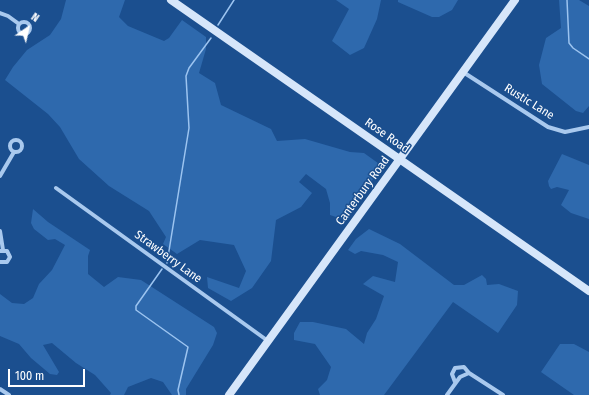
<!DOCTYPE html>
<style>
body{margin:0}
#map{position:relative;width:589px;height:395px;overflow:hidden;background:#1b4f8f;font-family:"Fira Sans Condensed",sans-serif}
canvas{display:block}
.north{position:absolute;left:8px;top:8px;width:40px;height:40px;-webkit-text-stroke:3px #1b4f8f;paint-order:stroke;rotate:34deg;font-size:11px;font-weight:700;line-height:16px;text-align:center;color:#fff}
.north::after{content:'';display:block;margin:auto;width:14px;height:18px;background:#fff;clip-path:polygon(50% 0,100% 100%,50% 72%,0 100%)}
.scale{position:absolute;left:8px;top:369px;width:77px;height:18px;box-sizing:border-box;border:2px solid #fff;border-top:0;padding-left:5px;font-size:12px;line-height:14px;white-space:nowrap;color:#fff;-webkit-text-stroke:3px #1b4f8f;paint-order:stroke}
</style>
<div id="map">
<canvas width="589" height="395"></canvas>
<div class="north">N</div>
<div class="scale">100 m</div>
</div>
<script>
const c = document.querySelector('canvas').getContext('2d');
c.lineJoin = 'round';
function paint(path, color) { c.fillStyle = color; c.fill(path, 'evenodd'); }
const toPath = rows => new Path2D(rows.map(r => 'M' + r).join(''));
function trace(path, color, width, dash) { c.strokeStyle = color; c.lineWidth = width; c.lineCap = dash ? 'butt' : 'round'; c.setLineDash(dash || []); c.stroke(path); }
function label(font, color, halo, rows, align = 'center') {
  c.font = font + ' "Fira Sans Condensed",sans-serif'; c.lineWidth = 3; c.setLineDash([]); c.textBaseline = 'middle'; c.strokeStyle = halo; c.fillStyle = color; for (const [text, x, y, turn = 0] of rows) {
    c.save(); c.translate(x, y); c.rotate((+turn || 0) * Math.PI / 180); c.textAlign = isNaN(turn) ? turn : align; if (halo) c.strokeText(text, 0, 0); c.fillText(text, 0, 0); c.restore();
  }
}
paint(toPath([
 [66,0,125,0,119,17,128,26,164,41,169,38,182,20,206,37,206,49,199,73,215,83,221,105,271,129,277,141,305,139,350,152,364,153,382,166,345,220,330,215,330,203,326,189,306,174,299,182,312,193,301,207,276,220,271,261,252,288,231,301,208,288,207,277,239,288,246,271,234,245,200,240,177,254,163,244,166,237,149,211,109,186,79,159,60,127,48,114,5,80,13,67,27,50,50,35,61,19],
 [336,0,381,0,377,19,364,48,350,55,332,41,349,9],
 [398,0,458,0,452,10,439,17,432,17,398,2],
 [559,0,579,0,589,6,589,106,583,113,576,111,542,84,539,65,546,38,561,28],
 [562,154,589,165,589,219,571,213,561,205,569,190,557,187,551,189,549,186,548,181],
 [33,209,48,222,90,250,88,256,88,274,104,287,118,277,141,280,214,327,217,333,213,345,186,389,186,395,172,395,163,382,151,378,128,387,124,395,110,395,111,393,95,375,76,363,52,343,43,345,59,372,57,375,50,374,31,358,19,344,0,336,0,294,12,303,24,304,33,298,39,284,52,270,65,245,55,239,48,240,34,229,31,223],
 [369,229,400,244,454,285,464,285,482,275,486,279,487,285,499,284,518,291,517,305,498,333,453,302,384,395,320,395,318,389,327,380,331,367,315,344,294,340,294,333,300,322,313,322,346,329,364,344,367,333,376,319,384,296,363,284,373,276,395,282,398,262,383,255,361,251,355,254,348,250,356,239],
 [560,344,574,344,589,352,589,395,574,395,541,372]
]), '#2e69ad');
trace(toPath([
 [567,0,569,43,573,48,589,59],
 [218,25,234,0],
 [167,263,189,128,186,76,189,68,211,38],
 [162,269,136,306,136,310,188,347,178,390,179,395]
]), '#9cc4f0', 1.5);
trace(toPath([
 [0,13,8,16,19,24],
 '18 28a6 6 0 1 1 12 0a6 6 0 1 1-12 0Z',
 [463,72,548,127,565,132,589,127],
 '10 146a6 6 0 1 1 12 0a6 6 0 1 1-12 0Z',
 [0,176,14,152],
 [56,188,268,341],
 [0,231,3,250],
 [0,251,7,251,10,257,7,262,0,262],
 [455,382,452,374,455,368,464,367,469,373],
 [0,389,9,395],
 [447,395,460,377,469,373,503,395]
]), '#a9c9ee', 4);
trace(toPath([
 [171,0,589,291],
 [229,395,515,0]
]), '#d6e6fa', 8);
label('12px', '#fff', '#1b4f8f', [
 ["Rustic Lane",529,102,32],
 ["Rose Road",387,136,35],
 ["Canterbury Road",363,191,-54],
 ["Strawberry Lane",168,257,36]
]);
</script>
